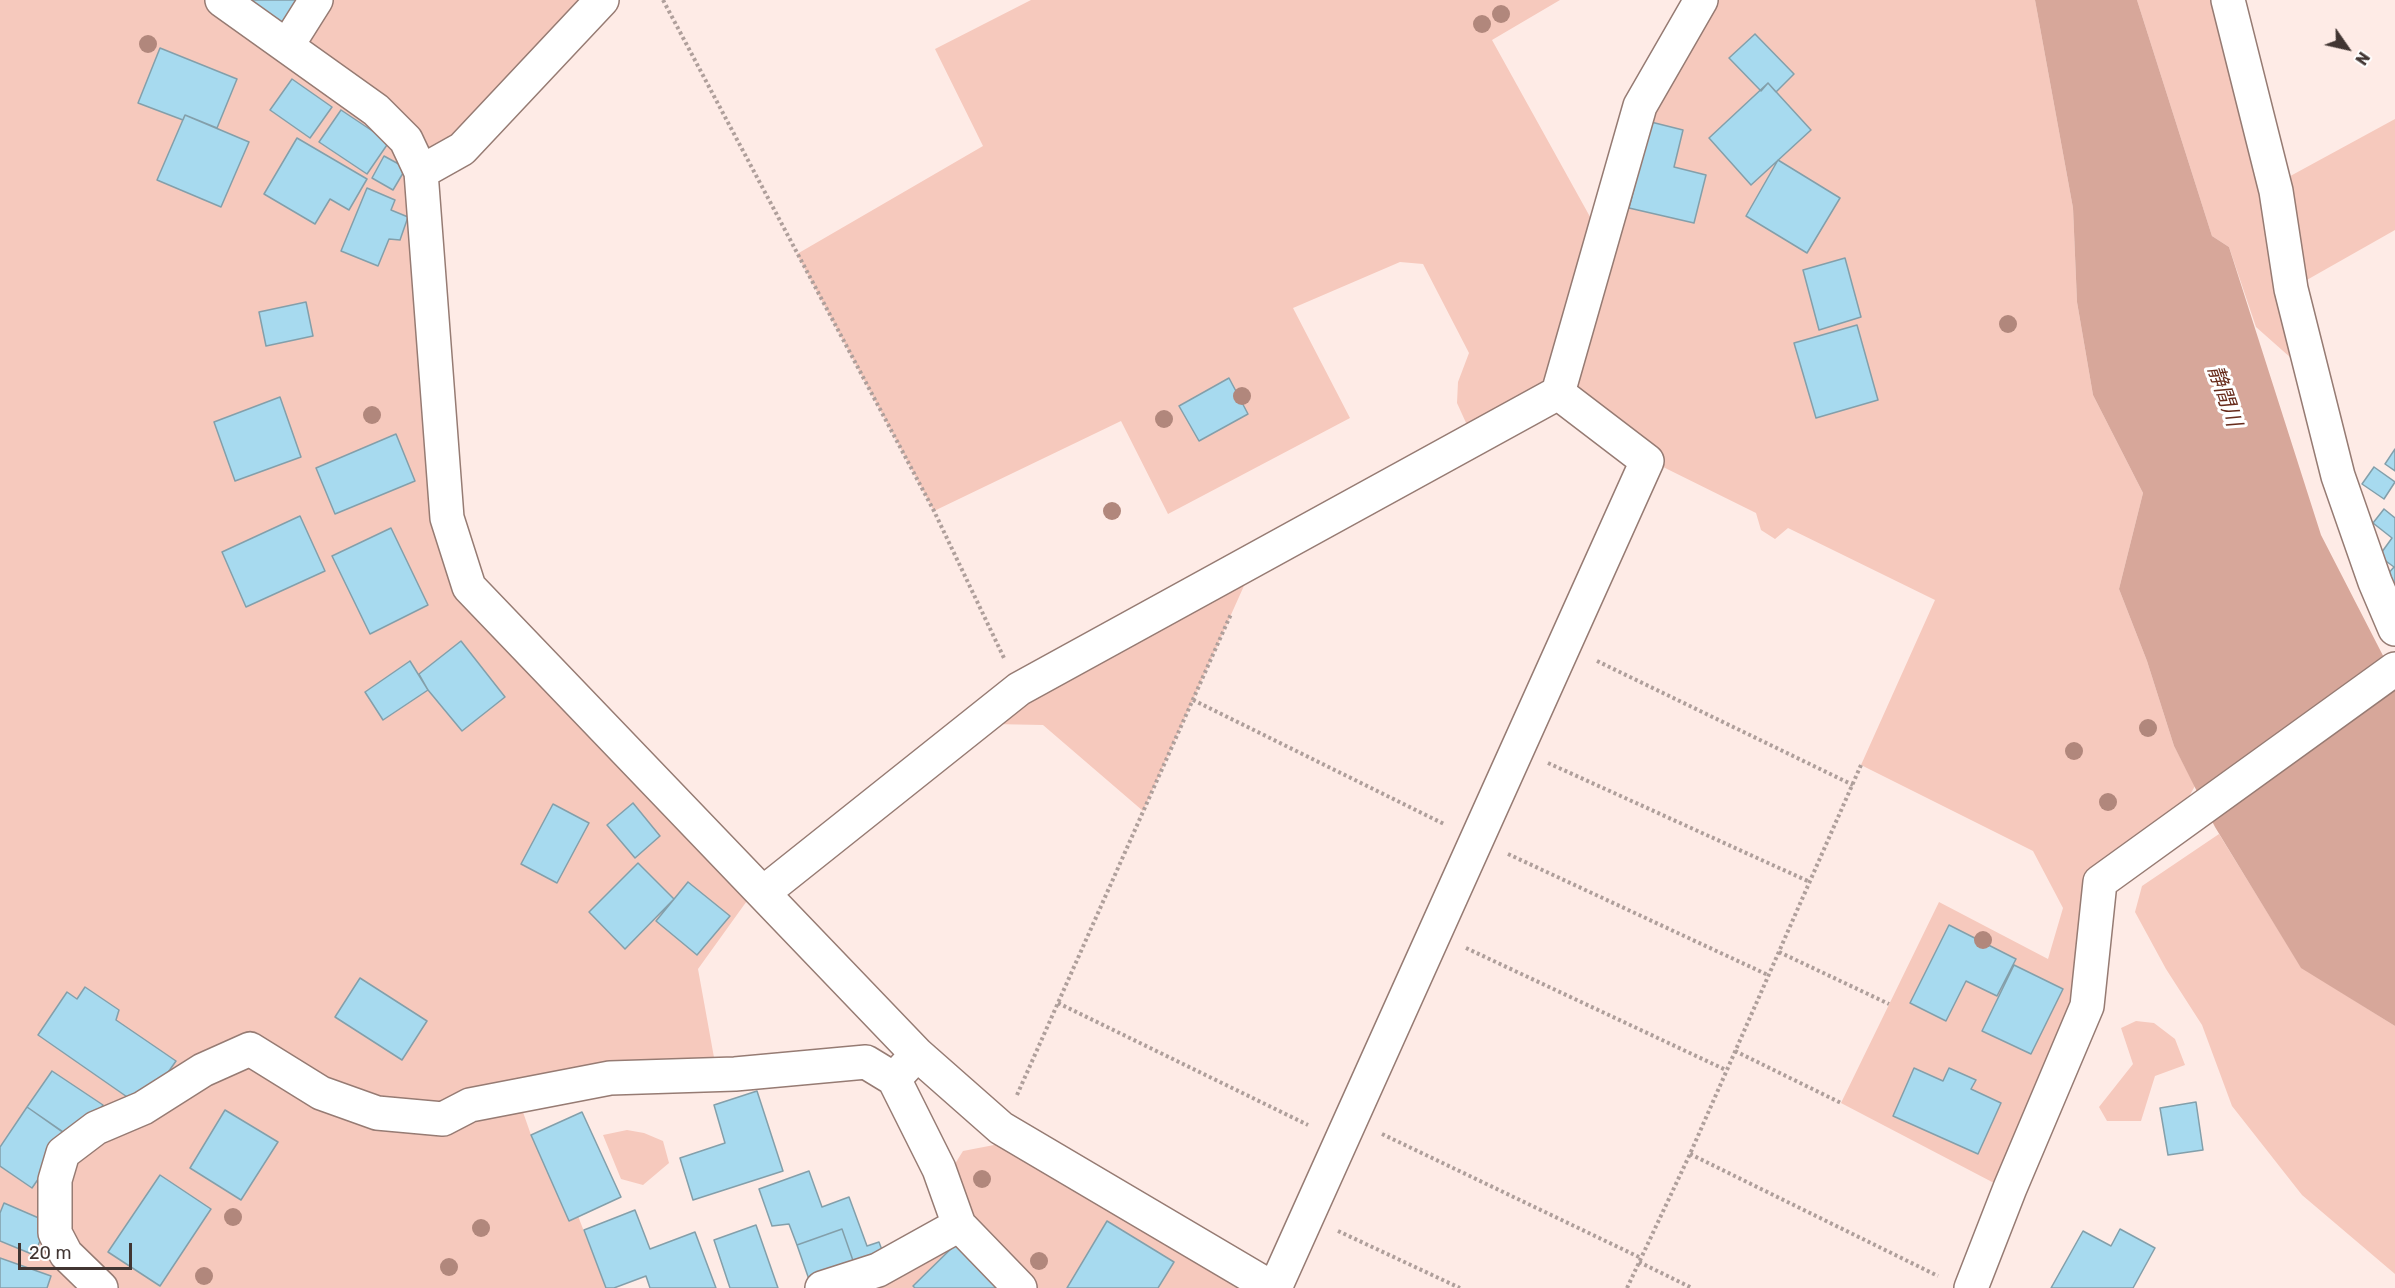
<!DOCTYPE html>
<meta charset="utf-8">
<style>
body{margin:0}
#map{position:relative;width:2395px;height:1288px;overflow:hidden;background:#feebe6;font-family:Rubik,sans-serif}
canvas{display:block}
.north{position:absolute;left:2317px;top:18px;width:60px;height:60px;-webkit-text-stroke:4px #fff;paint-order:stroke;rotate:124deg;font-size:16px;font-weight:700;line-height:24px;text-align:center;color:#413532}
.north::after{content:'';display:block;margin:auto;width:21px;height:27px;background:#413532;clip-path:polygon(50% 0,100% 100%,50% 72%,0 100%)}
.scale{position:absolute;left:18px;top:1243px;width:114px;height:27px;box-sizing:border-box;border:3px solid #413532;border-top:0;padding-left:8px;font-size:18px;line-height:21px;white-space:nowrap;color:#413532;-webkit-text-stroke:4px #fff;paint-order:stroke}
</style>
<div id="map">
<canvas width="2395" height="1288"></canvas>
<div class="north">N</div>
<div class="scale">20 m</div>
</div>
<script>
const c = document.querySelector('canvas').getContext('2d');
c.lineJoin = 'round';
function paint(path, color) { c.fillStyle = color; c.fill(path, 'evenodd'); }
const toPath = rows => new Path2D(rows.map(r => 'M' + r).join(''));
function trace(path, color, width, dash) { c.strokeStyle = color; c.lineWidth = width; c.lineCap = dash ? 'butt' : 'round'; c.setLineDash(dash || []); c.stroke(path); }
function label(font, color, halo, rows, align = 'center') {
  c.font = font + ' Rubik,"Noto Sans JP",sans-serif'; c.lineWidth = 6; c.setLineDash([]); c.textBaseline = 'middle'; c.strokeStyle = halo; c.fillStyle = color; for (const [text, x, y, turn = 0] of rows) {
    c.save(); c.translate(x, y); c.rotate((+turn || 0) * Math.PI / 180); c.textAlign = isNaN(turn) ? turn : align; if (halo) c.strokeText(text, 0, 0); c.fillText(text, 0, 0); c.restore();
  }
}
paint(toPath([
 [0,0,211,0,401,144,462,594,749,898,698,969,715,1063,516,1092,531,1135,569,1220,578,1216,606,1288,0,1288],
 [316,0,588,0,424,167,291,41],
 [1031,0,1560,0,1492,40,1599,233,1555,389,1467,425,1457,403,1458,382,1469,353,1423,264,1400,262,1293,308,1350,418,1168,514,1121,421,934,511,797,254,983,146,935,49],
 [1703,0,2035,0,2073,208,2077,302,2093,395,2143,493,2119,589,2147,661,2174,746,2195,786,2183,807,2102,869,2078,1004,1963,1288,1953,1288,1994,1183,1841,1103,1939,902,2048,959,2063,908,2033,851,1861,765,1935,600,1788,528,1775,539,1761,530,1756,513,1653,462,1559,393,1641,107],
 [2137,0,2217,0,2300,366,2256,327,2229,247,2212,236],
 [2395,119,2395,230,2305,281,2283,180],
 [1256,559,1143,811,1043,725,992,724],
 [2219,834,2301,967,2395,1026,2395,1274,2302,1195,2232,1106,2202,1025,2166,969,2135,912,2142,886],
 [2136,1021,2154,1023,2175,1039,2185,1065,2155,1076,2141,1121,2107,1121,2099,1107,2133,1064,2121,1028],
 [627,1130,644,1133,663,1141,669,1163,643,1185,621,1179,603,1135],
 [994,1145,1022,1145,1247,1288,849,1288,958,1233,948,1175,963,1151]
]), '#f6c9bd');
paint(toPath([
 [2035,0,2137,0,2212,236,2229,247,2321,535,2395,679,2395,1026,2301,968,2215,827,2174,746,2147,661,2119,589,2143,493,2093,395,2077,302,2073,208]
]), '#d7a79a');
const building = toPath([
 [246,0,303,0,282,28,246,0],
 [1755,34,1794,74,1776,92,1768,83,1761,91,1729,58,1755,34],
 [160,48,237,79,217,128,185,115,183,120,138,103,160,48],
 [292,79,332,107,310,138,270,110,292,79],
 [1768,83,1811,130,1751,185,1709,138,1768,83],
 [341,110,389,142,367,174,319,142,341,110],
 [185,115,249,142,221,207,157,180,185,115],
 [1651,122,1683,130,1674,167,1706,175,1694,223,1629,208,1651,122],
 [297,138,367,179,349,210,330,199,315,224,264,194,297,138],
 [384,156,406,168,393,190,372,178,384,156],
 [1778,160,1840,198,1807,253,1746,216,1778,160],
 [367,188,395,200,391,210,408,217,400,240,389,239,378,266,341,251,367,188],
 [1845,258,1861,317,1819,330,1803,270,1845,258],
 [306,302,313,336,266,346,259,312,306,302],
 [1857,325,1878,400,1816,418,1794,343,1857,325],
 [1229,378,1248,414,1199,441,1179,406,1229,378],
 [280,397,301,457,235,481,214,422,280,397],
 [396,434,415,481,335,514,316,468,396,434],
 [2395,449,2395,471,2385,464,2395,449],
 [2374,467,2395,482,2384,499,2362,484,2374,467],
 [2384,509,2395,518,2395,592,2385,577,2394,567,2379,556,2392,538,2373,523,2384,509],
 [300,516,325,571,246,607,222,552,300,516],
 [391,528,428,605,370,634,332,556,391,528],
 [461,641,505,697,462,731,428,690,419,674,461,641],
 [410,661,428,690,383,720,365,692,410,661],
 [633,803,660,836,635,858,607,825,633,803],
 [553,804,589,823,557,883,521,864,553,804],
 [638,863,674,899,625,949,589,912,638,863],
 [688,882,730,916,697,955,656,921,688,882],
 [1949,925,2016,959,1997,996,1966,981,1946,1021,1910,1003,1949,925],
 [2014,965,2063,989,2031,1054,1982,1031,2014,965],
 [360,978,427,1021,402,1060,335,1017,360,978],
 [85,987,119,1010,116,1020,176,1061,143,1108,38,1035,67,992,77,999,85,987],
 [1914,1068,1943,1081,1949,1068,1976,1080,1971,1089,2001,1103,1978,1154,1893,1116,1914,1068],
 [52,1071,103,1105,78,1142,27,1107,52,1071],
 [757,1091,783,1171,693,1200,680,1158,725,1143,714,1105,757,1091],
 [2196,1102,2203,1150,2168,1155,2160,1108,2196,1102],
 [27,1107,68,1136,32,1188,0,1166,0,1147,27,1107],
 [225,1110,278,1142,241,1200,190,1168,225,1110],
 [582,1112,621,1197,569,1221,531,1135,582,1112],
 [809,1171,822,1207,849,1197,867,1246,879,1242,886,1261,857,1272,842,1229,797,1245,789,1224,772,1226,759,1189,809,1171],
 [160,1175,211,1209,160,1286,108,1252,160,1175],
 [4,1203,48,1222,34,1255,0,1241,0,1213,4,1203],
 [635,1210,650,1249,695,1232,716,1288,650,1288,646,1276,614,1288,606,1288,584,1230,635,1210],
 [1107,1221,1174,1262,1158,1288,1067,1288,1107,1221],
 [756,1225,778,1288,730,1288,714,1240,756,1225],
 [842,1229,857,1272,812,1288,797,1245,842,1229],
 [2120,1229,2155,1248,2133,1288,2051,1288,2083,1231,2111,1246,2120,1229],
 [961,1239,1009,1288,915,1288,913,1286,961,1239],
 [0,1258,51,1276,47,1288,0,1288,0,1258]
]);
paint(building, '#a7daef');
trace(building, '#839faa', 1.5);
const street = toPath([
 [222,0,376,110,406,140,421,172,447,518,469,587,917,1054,1001,1128,1272,1288],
 [2228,0,2276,191,2291,289,2338,476,2375,582,2395,629],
 [287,46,316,0],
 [421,172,462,149,602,0],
 [1558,393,1640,106,1701,0],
 [763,893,1019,689,1558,393,1647,461,1275,1288],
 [908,1064,894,1079,939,1169,959,1225,1020,1288],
 [101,1288,66,1254,55,1233,55,1180,63,1153,96,1128,143,1108,203,1070,250,1049,321,1093,377,1113,443,1119,470,1105,610,1078,735,1074,866,1062,894,1079],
 [822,1288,878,1270,959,1225],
 [1971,1288,2010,1188,2087,1006,2100,882,2395,669]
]);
trace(street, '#967b73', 36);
trace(toPath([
 [663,0,934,511,1004,658],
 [1597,661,1853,785],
 [1193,700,1444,824],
 [1548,763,1810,882],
 [1508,854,1768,975],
 [1466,948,1726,1070],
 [1779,952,1889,1004],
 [1058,1003,1308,1125],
 [1735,1051,1841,1103],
 [1017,1095,1231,614],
 [1382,1134,1641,1258],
 [1690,1154,1938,1276],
 [1338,1231,1460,1288],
 [1639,1262,1692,1288],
 [1627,1288,1690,1154,1861,765]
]), '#af9f9b', 4, [3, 3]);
trace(street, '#fff', 33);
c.fillStyle = '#b1877c';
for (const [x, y] of [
 [1501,14],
 [1482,24],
 [148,44],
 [2008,324],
 [1242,396],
 [372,415],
 [1164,419],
 [1112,511],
 [2148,728],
 [2074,751],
 [2108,802],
 [1983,940],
 [982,1179],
 [233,1217],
 [481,1228],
 [1039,1261],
 [449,1267],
 [204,1276]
]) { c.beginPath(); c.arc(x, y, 9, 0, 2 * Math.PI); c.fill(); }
label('italic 21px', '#682c1c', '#fff', [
 ["静間川",2224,396,71]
]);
</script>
